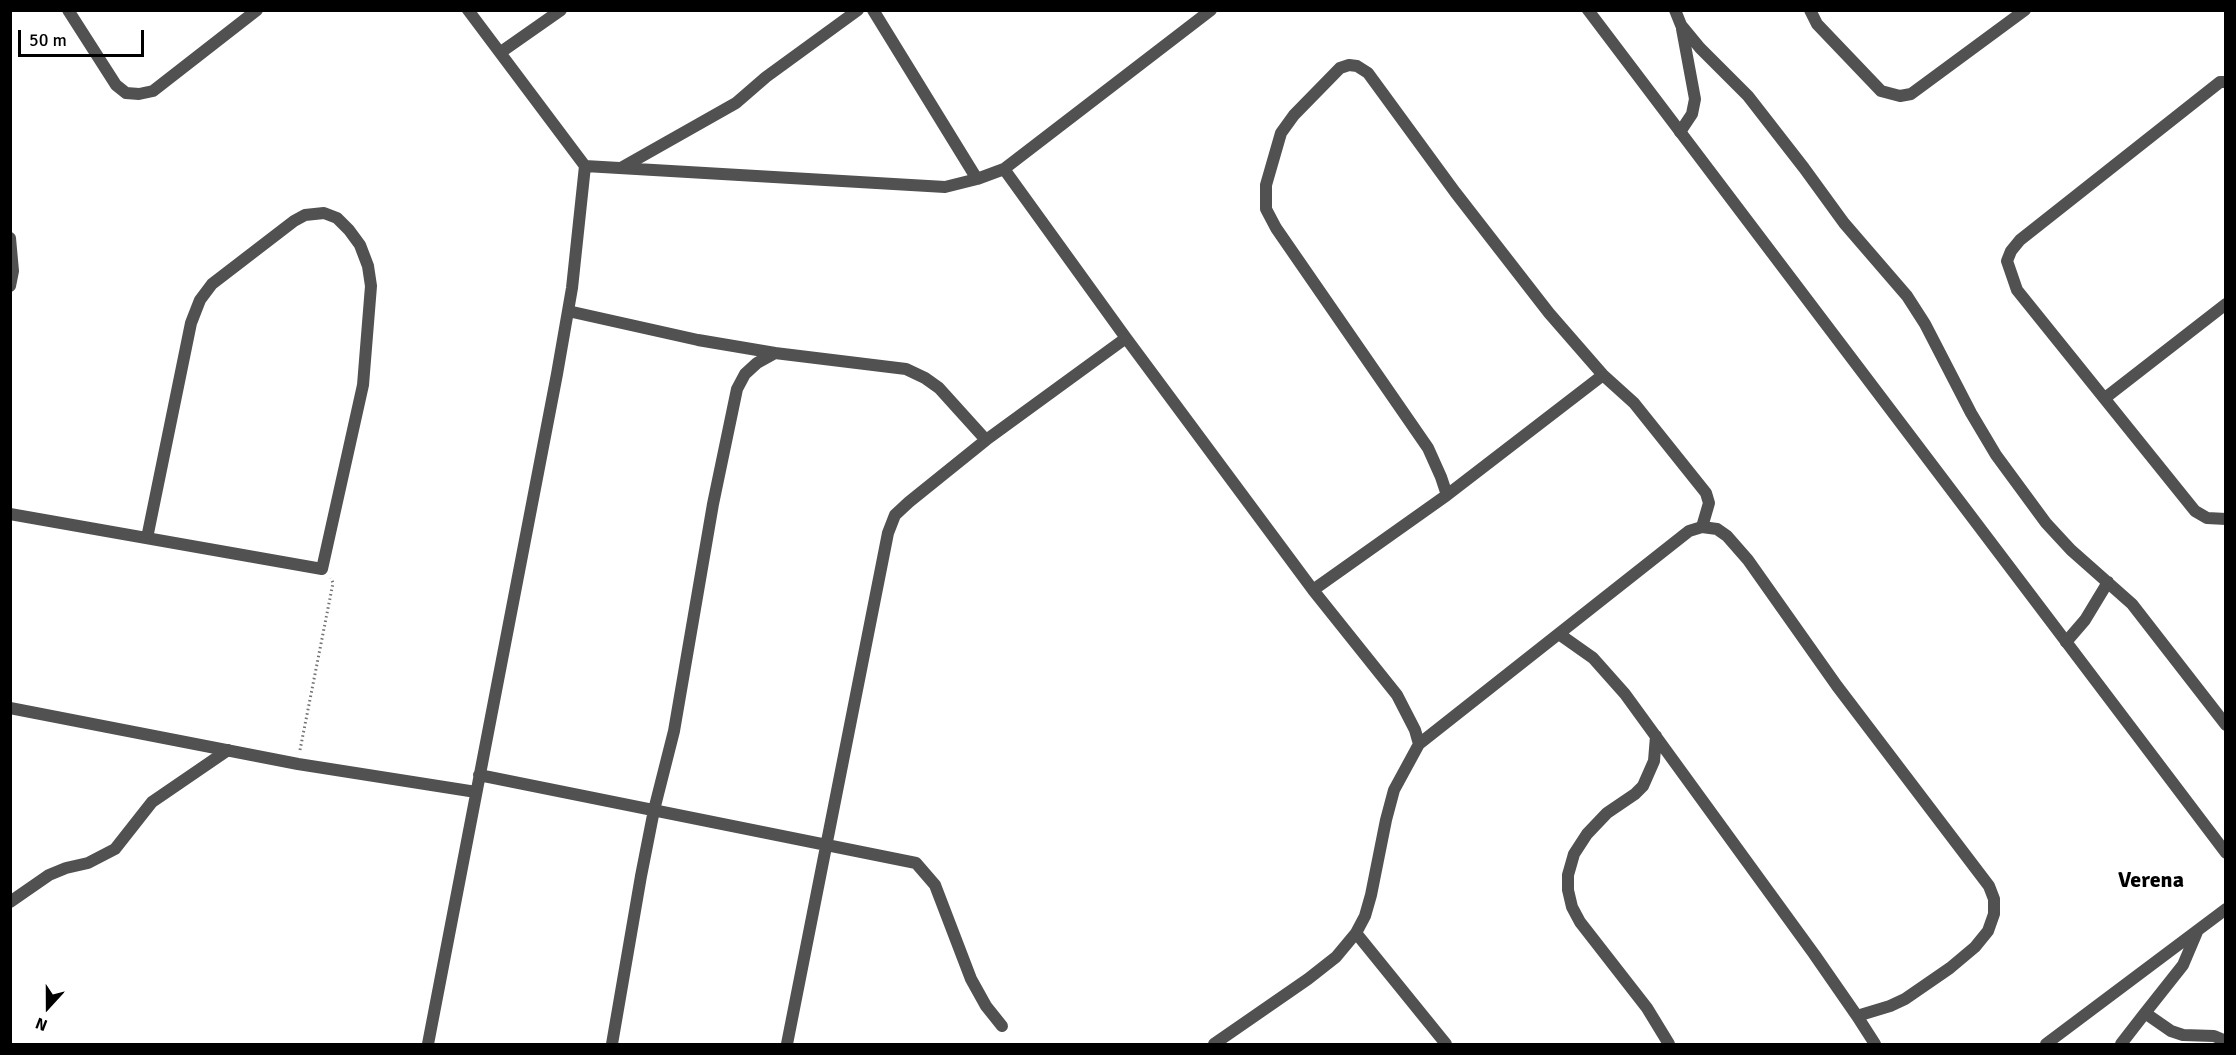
<!DOCTYPE html>
<style>
body{margin:0}
#map{position:relative;width:2236px;height:1055px;overflow:hidden;background:#fff;font-family:Signika,sans-serif}
canvas{display:block}
.frame{position:absolute;inset:0;border:12px solid #000;pointer-events:none}
.north{position:absolute;left:18px;top:977px;width:60px;height:60px;-webkit-text-stroke:4px #fff;paint-order:stroke;rotate:201deg;font-size:16px;font-weight:700;line-height:24px;text-align:center;color:#000}
.north::after{content:'';display:block;margin:auto;width:21px;height:27px;background:#000;clip-path:polygon(50% 0,100% 100%,50% 72%,0 100%)}
.scale{position:absolute;left:18px;top:30px;width:126px;height:27px;box-sizing:border-box;border:3px solid #000;border-top:0;padding-left:8px;font-size:18px;line-height:21px;white-space:nowrap;color:#000;-webkit-text-stroke:4px #fff;paint-order:stroke}
</style>
<div id="map">
<canvas width="2236" height="1055"></canvas>
<div class="frame"></div>
<div class="north">N</div>
<div class="scale">50 m</div>
</div>
<script>
const c = document.querySelector('canvas').getContext('2d');
c.lineJoin = 'round';
const toPath = rows => new Path2D(rows.map(r => 'M' + r).join(''));
function trace(path, color, width, dash) { c.strokeStyle = color; c.lineWidth = width; c.lineCap = dash ? 'butt' : 'round'; c.setLineDash(dash || []); c.stroke(path); }
function label(font, color, halo, rows, align = 'center') {
  c.font = font + ' Signika,sans-serif'; c.lineWidth = 5; c.setLineDash([]); c.textBaseline = 'middle'; c.strokeStyle = halo; c.fillStyle = color; for (const [text, x, y, turn = 0] of rows) {
    c.save(); c.translate(x, y); c.rotate((+turn || 0) * Math.PI / 180); c.textAlign = isNaN(turn) ? turn : align; if (halo) c.strokeText(text, 0, 0); c.fillText(text, 0, 0); c.restore();
  }
}
trace(toPath([
 [300,750,333,583,331,578]
]), '#737373', 3, [1.5, 3]);
trace(toPath([
 [68,10,116,85,126,93,139,94,153,91,257,10],
 [468,10,585,166],
 [873,10,977,179],
 [1675,10,1681,25,1700,48,1748,96,1804,168,1844,223,1907,296,1925,324,1971,413,1996,455,2046,523,2071,550,2132,604,2226,725],
 [1810,10,1817,24,1881,91,1900,96,1911,94,2025,10],
 [501,52,561,10],
 [2226,82,2220,82,2020,240,2011,251,2007,261,2017,290,2195,511,2207,518,2226,519],
 [1680,132,1692,114,1695,99,1682,29],
 [621,168,736,103,766,77,858,10],
 [1004,169,1126,338,1313,590,1397,695,1415,730,1419,744,1394,790,1386,820,1371,895,1365,916,1356,933,1336,957,1308,979,1214,1044],
 [10,238,13,271,10,286],
 [568,311,698,340,775,353,757,363,745,374,737,389,713,504,674,731,654,810,641,876,612,1044],
 [775,353,906,369,925,378,939,388,986,440],
 [2105,398,2226,304],
 [1447,495,1441,477,1428,448,1276,228,1266,209,1266,185,1281,133,1294,115,1340,68,1349,65,1357,66,1368,73,1455,192,1549,313,1603,375],
 [10,514,322,569,363,385,371,286,368,266,360,245,349,230,337,218,324,213,305,215,294,221,212,284,200,300,191,323,147,538],
 [1313,590,1447,495,1603,375,1634,403,1706,493,1709,503,1702,527],
 [1559,634,1593,658,1625,694,1814,954,1857,1016],
 [2066,642,2085,620,2108,582],
 [10,708,298,764,476,792],
 [1656,736,1654,761,1643,786,1635,794,1607,813,1587,834,1574,854,1568,875,1568,890,1572,907,1580,922,1647,1008,1669,1044],
 [1419,744,1689,531,1702,527,1717,529,1727,536,1748,560,1837,686,1989,886,1994,899,1994,914,1988,931,1975,947,1950,968,1905,999,1890,1006,1857,1016,1875,1044],
 [479,775,916,863,935,885,971,979,986,1006,1002,1026],
 [10,902,49,875,66,868,88,863,115,849,152,802,228,750],
 [2197,932,2183,965,2145,1013,2171,1031,2183,1035,2214,1036,2226,1041],
 [1356,933,1446,1044],
 [428,1044,557,374,572,288,585,166,945,187,977,179,1004,169,1211,10],
 [787,1044,888,533,895,515,909,502,986,440,1126,338],
 [2046,1044,2226,909],
 [2121,1044,2145,1013]
]), '#515151', 12);
trace(toPath([
 [1588,10,2226,853]
]), '#515151', 12);
label('bold 22px', '#000', '#fff', [
 ["Verena",2151,881]
]);
</script>
